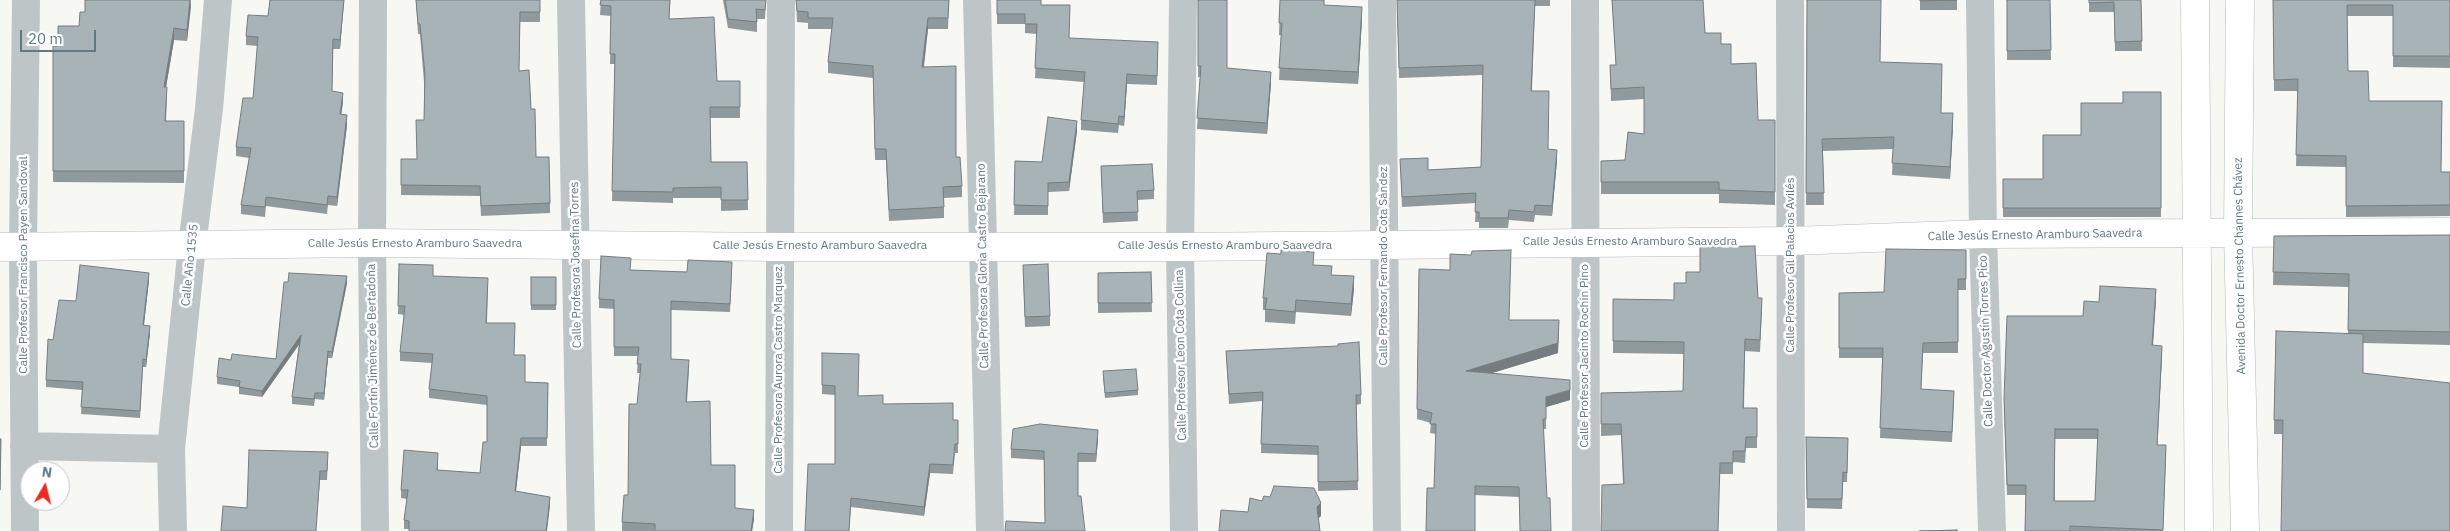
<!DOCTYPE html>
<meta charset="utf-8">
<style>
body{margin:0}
#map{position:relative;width:2450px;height:531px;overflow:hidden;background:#f7f7f4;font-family:"IBM Plex Sans",sans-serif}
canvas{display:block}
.north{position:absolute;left:20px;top:461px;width:50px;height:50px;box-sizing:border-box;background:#fff;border:1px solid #c0c9cd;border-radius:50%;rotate:8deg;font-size:14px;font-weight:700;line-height:20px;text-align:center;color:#617981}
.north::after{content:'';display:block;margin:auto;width:18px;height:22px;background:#eb2b20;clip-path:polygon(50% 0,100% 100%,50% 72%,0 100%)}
.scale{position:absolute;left:20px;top:30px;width:76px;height:22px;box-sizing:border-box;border:2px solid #617981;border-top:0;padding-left:6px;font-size:15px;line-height:18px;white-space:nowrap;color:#617981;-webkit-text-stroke:4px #fff;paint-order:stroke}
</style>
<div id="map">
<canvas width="2450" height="531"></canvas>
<div class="north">N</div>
<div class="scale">20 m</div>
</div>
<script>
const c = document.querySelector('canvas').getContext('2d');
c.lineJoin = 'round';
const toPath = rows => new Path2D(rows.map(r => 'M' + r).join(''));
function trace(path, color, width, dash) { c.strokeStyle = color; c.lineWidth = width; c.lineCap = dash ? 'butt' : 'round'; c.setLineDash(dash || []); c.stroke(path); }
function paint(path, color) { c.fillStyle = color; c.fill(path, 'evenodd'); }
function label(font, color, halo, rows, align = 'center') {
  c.font = font + ' "IBM Plex Sans",sans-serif'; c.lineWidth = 5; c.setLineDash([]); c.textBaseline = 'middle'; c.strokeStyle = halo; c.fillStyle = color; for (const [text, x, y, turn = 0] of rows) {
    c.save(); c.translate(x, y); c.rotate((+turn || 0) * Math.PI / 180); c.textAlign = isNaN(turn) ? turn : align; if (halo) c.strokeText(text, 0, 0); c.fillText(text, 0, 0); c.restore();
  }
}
const secondary = toPath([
 [2195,0,2199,531],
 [2240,0,2238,232,2245,531],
 [0,247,372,243,780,247,1180,247,1791,241,1983,234,2450,232]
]);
trace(secondary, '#b2bbbe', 29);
trace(toPath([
 [373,0,372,243,375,531],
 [571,0,581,531],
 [977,0,990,531],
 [1183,0,1180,247,1184,531],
 [1382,0,1387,531],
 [1585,0,1586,531],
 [1790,0,1791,531],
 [1980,0,1983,234,1992,531],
 [24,446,171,449],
 [25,531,23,247,26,0],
 [173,531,171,449,192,246,209,109,218,0],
 [779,531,781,0]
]), '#bec5c7', 28);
trace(secondary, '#fff', 28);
paint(toPath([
 [191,0,187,41,174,40,166,87,167,99,166,121,184,121,184,183,53,182,53,46,58,46,79,26],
 [270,0,344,0,340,49,333,49,332,91,343,102,341,114,347,125,337,206,328,205,327,214,266,206,265,217,241,214,241,205,249,158,236,156,236,147,253,98,258,46,246,45,246,36,268,16],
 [416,0,540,0,540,22,520,22,519,71,531,109,536,157,550,203,550,213,481,216,480,196,401,195,401,159,417,159,424,120,424,82,420,34,418,34],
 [601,0,670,0,669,19,717,81,740,81,740,118,710,118,711,162,747,162,748,210,721,211,721,198,673,198,673,203,612,201,615,64,610,64,611,16,600,15],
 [723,0,766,0,765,19,757,19,757,32,728,28],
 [796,0,949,0,948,29,928,29,924,67,956,157,962,186,962,197,944,198,944,218,889,221,886,160,875,160,873,78,828,73,828,62,832,29,808,29,808,23,797,22],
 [997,0,1041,5,1069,38,1158,51,1157,85,1127,84,1124,126,1119,125,1118,133,1081,130,1081,120,1084,82,1035,78,1037,34,1025,33,1025,24,997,24],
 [1198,0,1227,68,1271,83,1267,134,1197,129,1200,77,1198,77],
 [1280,0,1324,0,1324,5,1362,19,1358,84,1279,80,1281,35,1279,35],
 [1397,0,1550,0,1550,6,1535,6,1532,91,1548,149,1557,160,1552,216,1535,215,1534,222,1509,220,1508,228,1479,228,1479,222,1475,222,1476,203,1402,207,1400,159,1428,170,1481,167,1483,75,1399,78],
 [1612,0,1705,33,1721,44,1758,120,1775,120,1775,205,1719,203,1719,194,1601,194,1601,161,1625,160,1644,134,1644,99,1611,101,1610,65,1616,65],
 [1807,0,1880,62,1941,113,1953,125,1950,179,1892,175,1893,149,1823,151,1824,205,1806,205],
 [1920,0,1957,0,1957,10,1920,10],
 [2007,0,2050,0,2051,60,2007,60],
 [2089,0,2141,0,2142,51,2115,51,2114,12,2089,12],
 [2273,0,2450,0,2450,68,2393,67,2393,16,2347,16,2348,71,2369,101,2441,172,2450,172,2450,216,2346,217,2346,167,2296,166,2298,91,2274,91],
 [2161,92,2161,217,2003,217,2003,179,2043,179,2081,135,2123,103],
 [1077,131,1069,191,1048,192,1048,215,1014,215,1015,161,1042,162],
 [1101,166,1154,190,1154,199,1137,200,1138,221,1103,223],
 [2450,235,2450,345,2363,343,2283,434,2274,434,2274,420,2348,333,2349,287,2273,285,2274,236],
 [1966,250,1966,290,1958,290,1958,353,1923,353,1921,389,1954,401,1952,442,1880,438,1882,358,1839,358,1839,293,1884,292],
 [399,264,433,276,488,286,487,323,514,355,525,382,548,383,547,446,521,446,516,491,550,506,409,529,404,529,404,520,407,499,401,498,401,490,438,462,438,470,480,473,487,442,487,405,429,398,429,389,432,363,400,361,400,352,404,315,398,314],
 [1314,265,1354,289,1351,316,1296,312,1295,324,1265,322,1265,310,1263,310,1263,298],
 [1419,269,1509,320,1559,330,1558,353,1492,373,1570,400,1546,407,1546,429,1543,429,1519,497,1475,495,1434,488,1436,434,1430,433,1431,423,1417,419],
 [630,270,687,272,732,271,730,312,671,310,671,359,689,369,687,402,711,465,735,508,754,519,752,531,622,531,622,522,628,495,641,373,637,373,638,356,614,356,614,309,599,308,599,299],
 [1151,272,1152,312,1098,313,1098,273],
 [1023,274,1050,316,1050,326,1025,327],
 [531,277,556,277,556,310,531,310],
 [149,280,144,325,150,333,146,367,143,367,140,418,81,414,82,390,46,387,46,380,76,301],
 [347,283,332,358,328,358,324,400,315,399,314,406,292,404,292,397,299,343,262,397,239,394,239,387,217,384,217,377,276,359],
 [1758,298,1762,309,1760,352,1745,351,1744,408,1757,408,1757,448,1746,448,1745,463,1733,462,1733,474,1720,474,1623,484,1621,435,1601,436,1601,393,1683,391,1684,354,1613,353,1613,299,1674,300],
 [2156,299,2153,346,2162,356,2157,445,2166,455,2163,531,2025,531,2026,495,2007,495,2004,408,2099,302],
 [2055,439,2098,439,2095,501,2055,501],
 [1226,351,1361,395,1361,404,1356,405,1358,490,1318,491,1318,455,1261,453,1262,401,1229,404],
 [822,353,858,396,883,404,953,420,958,444,958,453,955,453,953,474,930,473,924,516,851,507,849,531,805,531,835,464,835,395,822,394],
 [1103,376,1138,390,1138,395,1105,398],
 [1806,437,1848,438,1847,482,1843,482,1842,509,1807,508],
 [1098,439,1096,462,1078,462,1045,523,1044,460,1011,458,1011,449],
 [328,461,327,480,320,480,247,508]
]), '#909a9d');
paint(toPath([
 [190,0,191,7,187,41,187,30],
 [344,0,340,49,340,40],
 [1362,7,1362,19,1358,84,1358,72],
 [928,18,928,29,922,78,922,67],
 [174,28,174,40,164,99,164,87],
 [1271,72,1271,83,1267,134,1267,123],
 [1127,74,1127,84,1124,126,1124,117],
 [343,93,343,102,340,124,340,114],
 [1953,113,1953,125,1950,179,1950,167],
 [347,115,347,125,337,206,337,197],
 [1077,121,1077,131,1069,191,1069,182],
 [1557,150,1557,160,1552,216,1552,206],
 [149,273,149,280,143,332,143,325],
 [347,276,347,283,332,358,332,352],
 [1354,276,1354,289,1351,316,1351,304],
 [2156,289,2156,299,2152,355,2152,345],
 [1559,320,1558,353,1466,381,1466,371],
 [150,326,150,333,146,367,146,360],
 [301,335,301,342,262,397,262,391],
 [2162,346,2162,356,2157,454,2157,445],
 [328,351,328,358,324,400,324,393],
 [1570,390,1570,400,1546,407,1546,429,1546,397],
 [1098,430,1098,439,1096,462,1096,454],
 [521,438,521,446,515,500,515,491],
 [930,464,930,473,924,516,924,507],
 [320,471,320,480,316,531],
 [550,497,550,506,547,531,546,531],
 [1321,503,1321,516,1317,520,1317,507],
 [754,510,754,519,752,531,751,531]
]), '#757d80');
const building = toPath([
 [85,0,190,0,187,30,174,28,164,87,167,87,165,121,184,121,184,171,53,171,53,46,58,46,58,26,79,26,80,12,85,12,85,0],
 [270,0,344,0,340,40,333,39,332,91,343,93,340,114,347,115,337,197,328,196,327,205,266,197,265,207,241,205,251,148,236,147,243,98,253,98,258,37,246,36,248,15,268,16,270,0],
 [416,0,540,0,540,12,520,12,519,71,529,70,531,109,535,109,536,157,549,157,550,203,481,206,480,186,401,185,401,159,417,159,416,120,424,120,425,74,420,24,418,24,416,0],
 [601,0,670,0,669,19,714,17,717,81,740,81,740,107,710,107,711,162,747,162,748,200,721,200,721,187,673,188,673,192,612,191,615,54,610,54,611,6,600,5,601,0],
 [725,0,766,0,765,10,756,9,757,22,728,19,725,0],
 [796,0,949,0,948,18,928,18,922,67,956,66,956,157,960,157,962,186,943,187,944,207,889,210,886,149,875,149,873,66,828,62,833,18,808,18,808,12,797,11,796,0],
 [997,0,1041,0,1041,5,1070,5,1069,38,1158,42,1157,76,1127,74,1124,117,1119,116,1118,124,1081,120,1085,72,1035,68,1037,24,1025,24,1025,14,997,14,997,0],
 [1198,0,1227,0,1227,68,1271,72,1267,123,1197,118,1201,66,1198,66,1198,0],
 [1280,0,1324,0,1324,5,1362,7,1358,72,1279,68,1282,23,1279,23,1280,0],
 [1397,0,1535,0,1531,91,1549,91,1548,149,1557,150,1552,206,1535,205,1534,212,1509,210,1508,218,1479,218,1479,212,1475,212,1476,193,1402,197,1400,159,1428,158,1428,170,1481,167,1483,65,1399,68,1397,0],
 [1612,0,1703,0,1705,33,1721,33,1721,44,1731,44,1731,64,1756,63,1758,120,1775,120,1775,192,1719,190,1719,182,1601,182,1601,161,1625,160,1628,132,1644,134,1644,87,1611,89,1610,65,1616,65,1612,0],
 [1807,0,1881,0,1880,62,1942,64,1941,113,1953,113,1950,167,1892,163,1894,137,1822,139,1824,193,1806,193,1807,0],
 [1920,0,1957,0,1920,1,1920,0],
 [2007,0,2050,0,2051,50,2007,51,2007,0],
 [2089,0,2141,0,2142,41,2115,42,2114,2,2089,3,2089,0],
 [2273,0,2450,0,2450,56,2393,56,2393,5,2347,5,2348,71,2368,71,2369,101,2442,101,2441,172,2450,172,2450,205,2346,206,2346,156,2296,155,2298,79,2274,80,2273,0],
 [2123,92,2161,92,2161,208,2003,208,2003,179,2043,179,2043,135,2081,135,2081,103,2123,103,2123,92],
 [1048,117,1077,121,1069,182,1048,183,1048,206,1014,205,1015,161,1042,162,1048,117],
 [1152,164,1154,190,1137,191,1138,212,1103,213,1101,166,1152,164],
 [2450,235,2450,332,2348,330,2349,274,2273,272,2274,236,2450,235],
 [1755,246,1758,298,1762,298,1760,340,1745,339,1743,408,1757,408,1757,437,1746,437,1745,451,1733,451,1733,463,1720,463,1718,531,1601,531,1602,485,1624,484,1621,424,1601,424,1601,393,1683,391,1684,342,1613,341,1613,299,1674,300,1674,283,1686,283,1686,272,1700,272,1700,247,1755,246],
 [1886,249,1966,250,1966,279,1958,279,1958,342,1923,343,1921,389,1954,391,1952,432,1880,428,1883,348,1839,348,1839,293,1884,292,1886,249],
 [1281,250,1314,252,1313,265,1332,266,1331,275,1354,276,1351,304,1296,300,1295,312,1265,309,1267,298,1263,298,1267,253,1281,254,1281,250],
 [1511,250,1509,320,1559,320,1558,343,1466,371,1570,380,1570,390,1546,397,1546,419,1543,419,1547,498,1550,498,1551,531,1520,531,1519,487,1475,486,1475,531,1426,531,1427,488,1434,488,1436,424,1430,424,1432,413,1417,409,1419,269,1450,270,1450,254,1471,255,1472,251,1511,250],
 [601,256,631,258,630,270,687,272,688,260,732,262,730,304,671,301,671,359,689,360,686,402,710,401,711,465,735,465,735,508,754,510,751,531,655,531,655,524,622,522,624,495,628,495,629,404,637,404,641,364,637,364,639,347,614,347,614,300,599,299,601,256],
 [399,264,433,265,433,276,488,278,486,323,515,323,514,355,525,355,525,382,548,383,547,438,521,438,515,491,550,497,546,531,409,531,409,521,404,520,408,490,401,490,404,450,438,453,437,470,480,473,483,442,487,442,487,396,429,389,433,354,400,352,405,306,398,306,399,264],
 [1048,264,1050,316,1025,317,1023,265,1048,264],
 [80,265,149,273,143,325,150,326,146,360,143,359,140,411,81,407,83,382,46,380,48,339,53,340,59,300,76,301,80,265],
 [1151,272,1152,303,1098,303,1098,273,1151,272],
 [289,273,347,276,332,352,328,351,324,393,315,393,314,399,292,397,301,335,262,391,239,387,240,381,217,377,219,358,231,360,232,354,276,359,284,282,288,282,289,273],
 [531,277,556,277,556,305,531,305,531,277],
 [2100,286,2156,289,2152,345,2162,346,2157,445,2166,445,2163,530,2070,526,2070,531,2025,531,2026,485,2007,485,2004,398,2007,316,2083,316,2084,301,2099,302,2100,286],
 [2055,429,2098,429,2095,501,2054,501,2055,429],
 [2276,331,2363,334,2363,373,2450,383,2450,531,2281,531,2283,420,2274,420,2276,331],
 [1359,342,1361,395,1356,395,1358,481,1318,482,1318,446,1261,444,1263,392,1229,394,1226,351,1338,346,1338,344,1359,342],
 [822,353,859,354,858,396,883,395,883,404,953,403,953,420,958,420,958,444,955,444,953,465,930,464,924,507,851,498,849,531,805,531,808,464,835,464,835,386,822,385,822,353],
 [1136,369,1138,390,1105,393,1103,371,1136,369],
 [1040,424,1098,430,1096,454,1078,453,1078,496,1081,496,1085,531,1005,531,1006,521,1045,523,1044,451,1011,449,1013,429,1040,424],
 [1806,437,1848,438,1847,473,1843,472,1842,499,1807,499,1806,437],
 [0,439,1,439,0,490,0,439],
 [249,450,328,452,327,471,320,471,316,531,221,531,223,506,247,508,249,450],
 [1274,486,1314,488,1321,503,1317,507,1320,531,1219,531,1221,510,1248,512,1250,498,1262,501,1264,496,1270,497,1274,486],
 [1957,530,1957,531,1919,531,1957,530]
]);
paint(building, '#a7b3b7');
trace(building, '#757d80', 1);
label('12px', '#617981', '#fff', [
 ["Calle Jesús Ernesto Aramburo Saavedra",2035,235,-1],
 ["Calle Jesús Ernesto Aramburo Saavedra",1630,242],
 ["Calle Jesús Ernesto Aramburo Saavedra",415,244],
 ["Calle Jesús Ernesto Aramburo Saavedra",820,246],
 ["Calle Jesús Ernesto Aramburo Saavedra",1225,246],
 ["Calle Profesor Francisco Payen Sandoval",24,265,-90],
 ["Calle Año 1535",190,265,-84],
 ["Calle Profesora Josefina Torres",576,265,-91],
 ["Calle Profesor Gil Palacios Avilés",1791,265,-90],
 ["Calle Profesora Gloria Castro Bejarano",983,266,-91],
 ["Calle Profesor Fernando Cota Sández",1384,266,-90],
 ["Avenida Doctor Ernesto Channes Chávez",2240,266,-91],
 ["Calle Doctor Agustín Torres Pico",1986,341,-92],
 ["Calle Profesor Leon Cota Collina",1181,355,-91],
 ["Calle Fortín Jiménez de Bertadoña",373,356,-91],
 ["Calle Profesor Jacinto Rochin Pino",1585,356,-90],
 ["Calle Profesora Aurora Castro Marquez",779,370,-90]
]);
</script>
